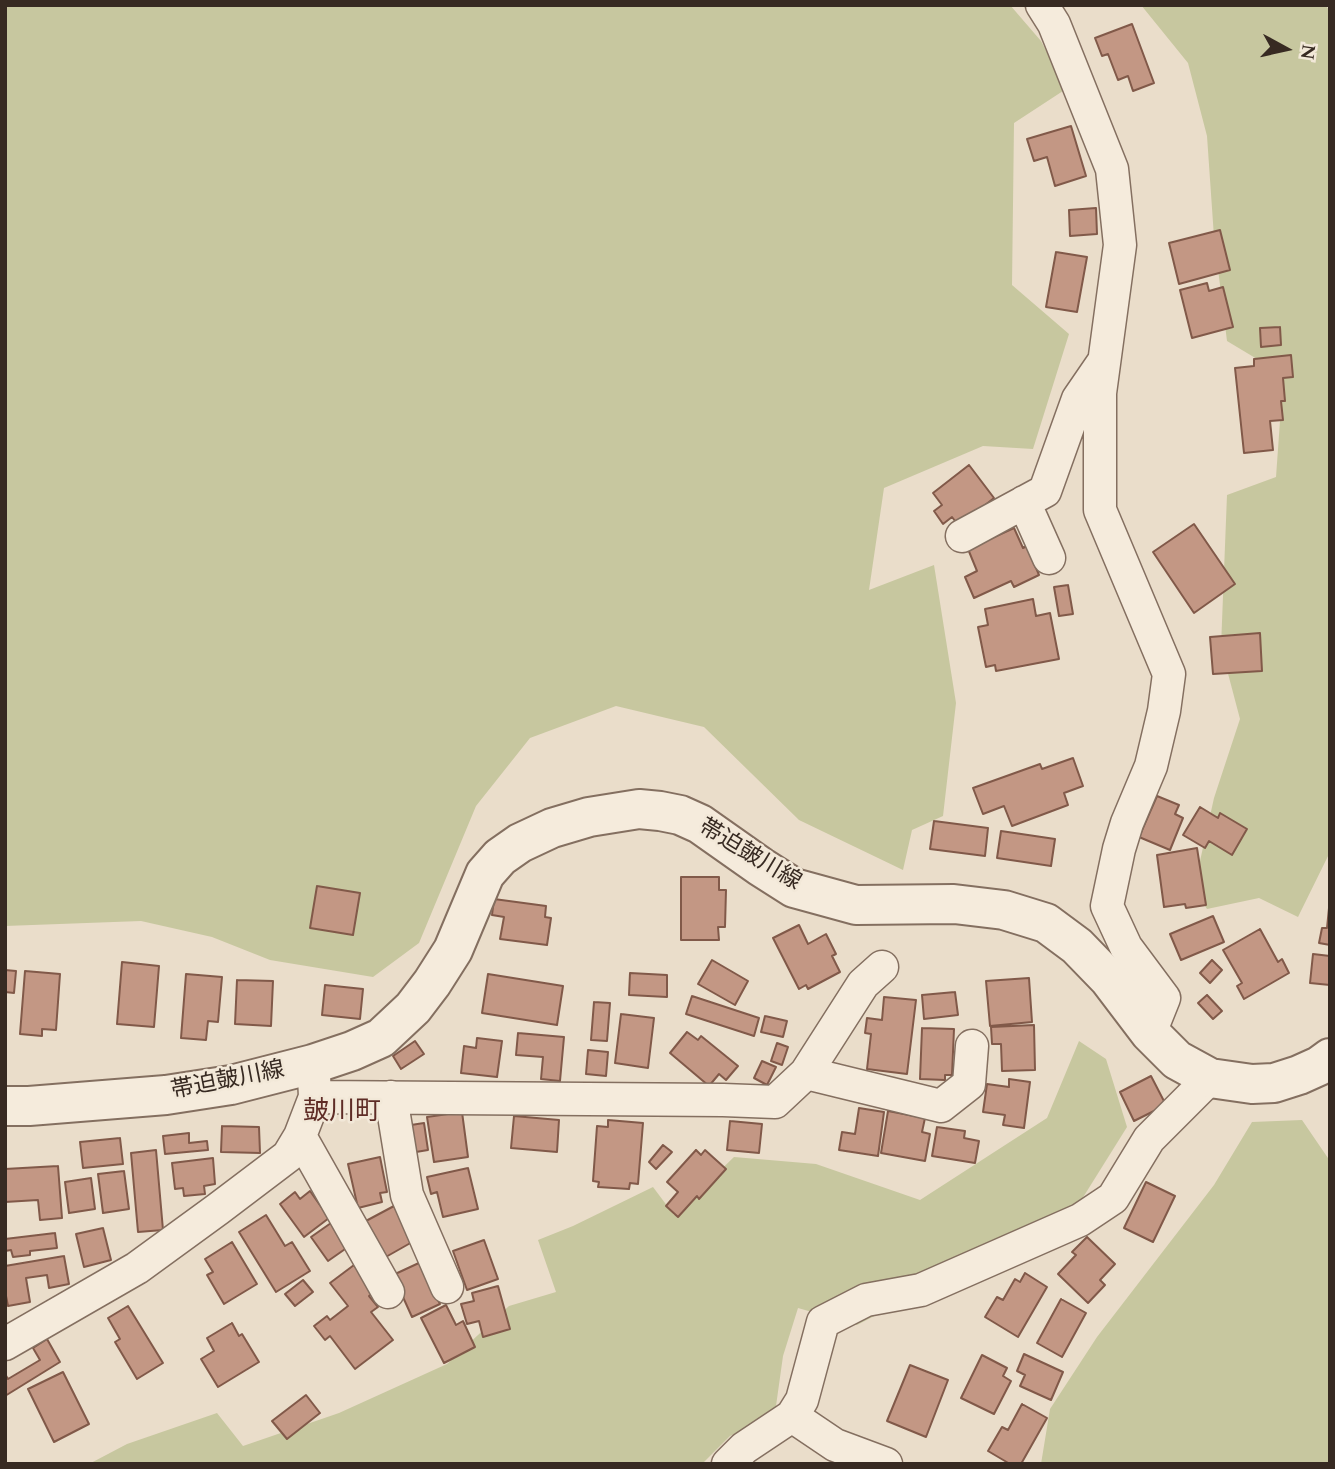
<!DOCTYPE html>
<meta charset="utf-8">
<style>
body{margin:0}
#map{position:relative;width:1335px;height:1469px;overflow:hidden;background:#eaddca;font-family:Spectral,serif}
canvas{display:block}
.frame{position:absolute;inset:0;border:7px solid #372a22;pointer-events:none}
.north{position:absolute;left:1251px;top:14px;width:70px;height:70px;-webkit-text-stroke:5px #f2e8d8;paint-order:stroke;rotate:98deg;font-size:19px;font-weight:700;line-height:28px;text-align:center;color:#372a22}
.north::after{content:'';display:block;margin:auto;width:24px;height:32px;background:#372a22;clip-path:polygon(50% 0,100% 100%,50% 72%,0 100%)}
</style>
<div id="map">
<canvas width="1335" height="1469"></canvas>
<div class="frame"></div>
<div class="north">N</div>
</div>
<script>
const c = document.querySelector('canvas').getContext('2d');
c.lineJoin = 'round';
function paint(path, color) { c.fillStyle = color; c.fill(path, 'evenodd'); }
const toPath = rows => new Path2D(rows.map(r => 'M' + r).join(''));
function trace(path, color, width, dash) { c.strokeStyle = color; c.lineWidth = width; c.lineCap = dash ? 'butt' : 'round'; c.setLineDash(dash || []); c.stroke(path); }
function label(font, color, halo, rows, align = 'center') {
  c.font = font + ' Spectral,"Noto Sans JP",serif'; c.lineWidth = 5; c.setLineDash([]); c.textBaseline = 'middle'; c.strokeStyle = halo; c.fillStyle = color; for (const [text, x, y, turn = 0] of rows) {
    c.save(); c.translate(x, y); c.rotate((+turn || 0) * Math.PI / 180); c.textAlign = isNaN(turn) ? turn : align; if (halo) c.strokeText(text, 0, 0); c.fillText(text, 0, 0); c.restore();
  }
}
paint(toPath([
 [5,5,1010,5,1041,41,1066,89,1014,123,1012,285,1069,334,1033,449,983,446,884,488,869,590,934,565,956,703,943,816,912,830,903,870,799,820,704,727,616,706,530,738,476,806,419,943,373,977,270,960,212,937,141,921,5,926],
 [1141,5,1325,5,1330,11,1330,852,1298,917,1259,898,1207,909,1194,888,1214,798,1240,719,1221,647,1227,495,1276,477,1281,407,1262,362,1227,341,1214,237,1207,136,1188,63],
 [1079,1041,1106,1059,1127,1127,1082,1199,1000,1251,857,1325,798,1308,783,1356,775,1413,730,1436,702,1464,89,1464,127,1444,217,1413,243,1446,339,1413,447,1364,509,1306,556,1292,538,1240,573,1226,653,1187,674,1215,734,1157,816,1164,920,1200,1047,1118],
 [1302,1120,1330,1161,1330,1464,1041,1464,1050,1409,1097,1337,1214,1185,1252,1122]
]), '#c7c79f');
const building = toPath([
 [1132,24,1154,83,1133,91,1128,76,1118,80,1108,54,1102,56,1095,38,1132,24],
 [1071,126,1086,176,1055,186,1047,157,1034,161,1027,139,1071,126],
 [1096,208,1097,234,1070,236,1069,210,1096,208],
 [1220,230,1230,270,1179,284,1169,243,1220,230],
 [1056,252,1087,257,1077,312,1046,307,1056,252],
 [1207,283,1209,291,1223,287,1233,327,1192,338,1180,290,1207,283],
 [1280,327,1281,345,1261,347,1260,328,1280,327],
 [1291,355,1293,377,1283,378,1285,401,1281,401,1283,420,1270,421,1273,450,1244,453,1235,368,1254,366,1254,359,1291,355],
 [969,465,994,498,959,526,952,517,943,524,934,511,942,505,933,493,969,465],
 [1194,524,1235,584,1194,613,1153,552,1194,524],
 [1014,528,1023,548,1027,546,1039,575,1014,587,1011,581,974,598,965,577,977,571,968,549,1014,528],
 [1068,585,1073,614,1059,616,1054,587,1068,585],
 [1033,599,1036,616,1050,613,1059,659,996,671,995,665,986,667,978,627,988,625,985,609,1033,599],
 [1260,633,1262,671,1213,674,1210,637,1260,633],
 [1073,758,1083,786,1064,793,1068,805,1012,826,1004,806,983,814,973,788,1040,764,1042,769,1073,758],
 [1157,796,1179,805,1175,814,1183,818,1170,850,1139,837,1157,796],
 [1200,807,1218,818,1220,813,1247,829,1232,855,1209,841,1205,848,1183,835,1200,807],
 [934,821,988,828,985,856,930,849,934,821],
 [1001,831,1055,839,1051,866,997,858,1001,831],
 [1197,848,1206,905,1186,908,1185,904,1164,907,1157,855,1197,848],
 [681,877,719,877,719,890,726,890,725,927,718,927,719,940,681,940,681,877],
 [317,886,360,893,353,935,310,928,317,886],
 [494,899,546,906,545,917,551,918,547,945,500,939,504,917,492,915,494,899],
 [1329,908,1330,908,1330,945,1319,943,1322,928,1327,928,1329,908],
 [1213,916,1224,942,1181,960,1170,934,1213,916],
 [799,925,808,944,826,934,836,954,832,956,840,972,808,989,806,985,799,989,773,938,799,925],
 [1260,929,1278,962,1282,959,1289,973,1244,999,1237,986,1242,983,1223,950,1260,929],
 [1313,954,1330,956,1330,985,1310,983,1313,954],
 [712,960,748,981,735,1005,698,984,712,960],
 [1212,960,1222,970,1210,983,1200,973,1212,960],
 [122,962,159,966,154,1027,117,1024,122,962],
 [5,970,16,971,14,993,5,992,5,970],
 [25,971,60,974,56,1030,42,1029,42,1036,20,1034,25,971],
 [630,973,667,975,667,997,629,995,630,973],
 [186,974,222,977,218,1022,208,1021,206,1040,181,1038,186,974],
 [488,974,563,986,557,1025,482,1013,488,974],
 [1029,978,1032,1022,990,1026,986,981,1029,978],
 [237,980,273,981,271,1026,235,1024,237,980],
 [325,985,363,989,360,1019,322,1015,325,985],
 [955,992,958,1015,924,1019,922,995,955,992],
 [1207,995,1222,1011,1213,1019,1198,1003,1207,995],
 [692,996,759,1018,754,1036,686,1014,692,996],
 [884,997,916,1000,907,1074,867,1069,871,1034,865,1033,867,1018,882,1020,884,997],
 [594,1002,610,1003,607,1041,591,1040,594,1002],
 [621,1014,654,1018,648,1068,615,1063,621,1014],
 [765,1016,787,1021,783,1037,761,1032,765,1016],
 [1034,1025,1035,1070,1002,1071,1001,1044,992,1044,991,1027,1034,1025],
 [922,1028,954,1029,952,1075,945,1075,945,1080,920,1079,922,1028],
 [687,1032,698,1040,701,1036,738,1066,726,1080,719,1074,709,1086,670,1053,687,1032],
 [518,1033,564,1037,560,1081,541,1079,543,1057,516,1055,518,1033],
 [477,1038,502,1041,497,1077,461,1073,464,1046,476,1048,477,1038],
 [415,1041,424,1054,401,1069,393,1056,415,1041],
 [777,1043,788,1047,782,1065,771,1061,777,1043],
 [588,1050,608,1052,606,1076,586,1074,588,1050],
 [762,1061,776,1067,767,1085,754,1078,762,1061],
 [1151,1076,1166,1105,1134,1121,1120,1092,1151,1076],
 [1009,1079,1030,1082,1024,1128,1003,1125,1005,1115,983,1112,987,1084,1009,1087,1009,1079],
 [859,1108,884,1112,878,1156,839,1150,842,1132,855,1134,859,1108],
 [888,1111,925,1118,922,1132,930,1134,925,1161,881,1153,888,1111],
 [462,1112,468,1157,434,1162,427,1117,462,1112],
 [514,1116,559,1120,557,1152,511,1148,514,1116],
 [608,1120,643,1123,638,1184,630,1183,629,1189,598,1187,599,1182,593,1181,597,1126,608,1127,608,1120],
 [730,1121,762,1124,759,1153,727,1150,730,1121],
 [424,1123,428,1150,416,1152,411,1125,424,1123],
 [222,1126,259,1127,260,1153,221,1152,222,1126],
 [937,1127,965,1131,964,1138,979,1141,975,1163,932,1156,937,1127],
 [189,1133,189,1143,207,1141,208,1150,165,1154,163,1136,189,1133],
 [120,1138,123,1164,83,1168,80,1142,120,1138],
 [663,1145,672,1152,656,1169,649,1162,663,1145],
 [156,1150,163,1230,138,1232,131,1153,156,1150],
 [696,1150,701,1155,705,1150,726,1169,699,1199,697,1196,678,1217,666,1206,678,1192,667,1182,696,1150],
 [380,1157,387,1192,380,1193,382,1202,358,1208,348,1164,380,1157],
 [213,1158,215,1184,204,1186,205,1194,184,1196,183,1188,175,1189,172,1163,213,1158],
 [58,1166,62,1218,40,1220,38,1200,5,1202,5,1169,58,1166],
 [468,1168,478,1209,443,1217,437,1192,431,1194,427,1177,468,1168],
 [124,1171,129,1209,103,1213,98,1174,124,1171],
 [91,1178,95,1209,69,1213,65,1182,91,1178],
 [1146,1182,1175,1196,1153,1242,1124,1228,1146,1182],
 [310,1191,329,1218,304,1237,280,1204,295,1192,300,1199,310,1191],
 [394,1206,414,1241,384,1258,364,1222,394,1206],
 [266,1215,285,1246,292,1242,310,1271,276,1292,239,1232,266,1215],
 [331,1223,348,1247,328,1261,311,1237,331,1223],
 [103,1228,111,1260,84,1267,76,1234,103,1228],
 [55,1233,57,1248,30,1251,30,1255,13,1257,11,1250,5,1251,5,1239,55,1233],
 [1087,1237,1115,1264,1100,1280,1105,1285,1088,1303,1058,1274,1076,1255,1072,1252,1087,1237],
 [484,1240,498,1279,467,1290,453,1251,484,1240],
 [232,1242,257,1284,224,1304,207,1275,213,1272,205,1259,232,1242],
 [64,1256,69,1284,49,1288,47,1275,26,1278,30,1302,8,1306,5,1291,5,1266,64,1256],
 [421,1262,440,1304,412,1317,393,1275,421,1262],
 [354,1265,374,1292,369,1296,378,1307,371,1312,393,1340,355,1369,330,1336,325,1340,314,1326,327,1316,330,1320,348,1306,330,1283,354,1265],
 [1025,1273,1047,1287,1018,1337,985,1317,997,1297,1003,1300,1015,1279,1020,1282,1025,1273],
 [303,1280,313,1292,295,1306,285,1294,303,1280],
 [498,1286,510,1329,483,1337,479,1321,467,1324,461,1304,474,1301,472,1293,498,1286],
 [1061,1299,1086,1313,1062,1357,1037,1343,1061,1299],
 [446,1305,456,1325,463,1321,475,1347,444,1363,421,1318,446,1305],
 [128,1306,163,1363,137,1379,115,1342,120,1339,108,1318,128,1306],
 [232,1323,239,1336,242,1334,259,1362,218,1387,201,1359,214,1351,207,1338,232,1323],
 [47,1339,60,1362,5,1396,5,1374,8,1379,40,1360,33,1348,47,1339],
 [1024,1354,1063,1372,1051,1400,1020,1386,1025,1375,1017,1371,1024,1354],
 [982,1355,1007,1368,1003,1376,1011,1381,994,1414,961,1398,982,1355],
 [910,1365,948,1380,926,1437,887,1421,910,1365],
 [63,1372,89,1424,54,1442,28,1389,63,1372],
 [306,1395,320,1413,287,1439,272,1421,306,1395],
 [1022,1404,1047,1418,1021,1464,1010,1464,988,1451,1002,1427,1008,1430,1022,1404]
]);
paint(building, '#c39784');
trace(building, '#815949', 2);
const minor = toPath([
 [1042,5,1054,24,1112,169,1120,245,1100,393,1100,510,1169,674,1164,711,1151,766,1127,823,1119,849,1107,906,1126,947,1164,998,1150,1033],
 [1024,502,1049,558],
 [962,536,1045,491,1078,399,1102,364],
 [806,1073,941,1106,969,1084,972,1046],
 [315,1097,723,1100,775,1102,806,1073,863,984,882,967],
 [391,1097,407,1195,447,1287],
 [300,1136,388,1292],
 [5,1344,137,1268,218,1209,288,1156,300,1136,315,1097,314,1076],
 [792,1416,835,1445,886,1464],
 [728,1464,744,1448,792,1416,802,1400,823,1322,866,1300,921,1290,1080,1220,1113,1198,1149,1139,1210,1078]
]);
const tertiary = toPath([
 [5,1106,29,1106,166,1095,231,1085,313,1064,352,1051,381,1038,413,1008,432,983,453,950,485,874,500,857,520,843,552,828,589,817,639,809,660,811,680,815,700,824,761,867,794,888,856,905,954,904,1004,910,1046,923,1077,946,1109,979,1150,1033,1177,1060,1210,1078,1252,1084,1274,1083,1299,1075,1319,1066,1330,1058]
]);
trace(minor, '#846f60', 35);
trace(tertiary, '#846f60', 42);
trace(minor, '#f5ebdc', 32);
trace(tertiary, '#f5ebdc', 38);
label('23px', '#372a22', '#f2e8d8', [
 ["帯迫皷川線",749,856,31],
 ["帯迫皷川線",228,1082,-11]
]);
label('26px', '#5e2c26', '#f2e8d8', [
 ["皷川町",342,1114]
]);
</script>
